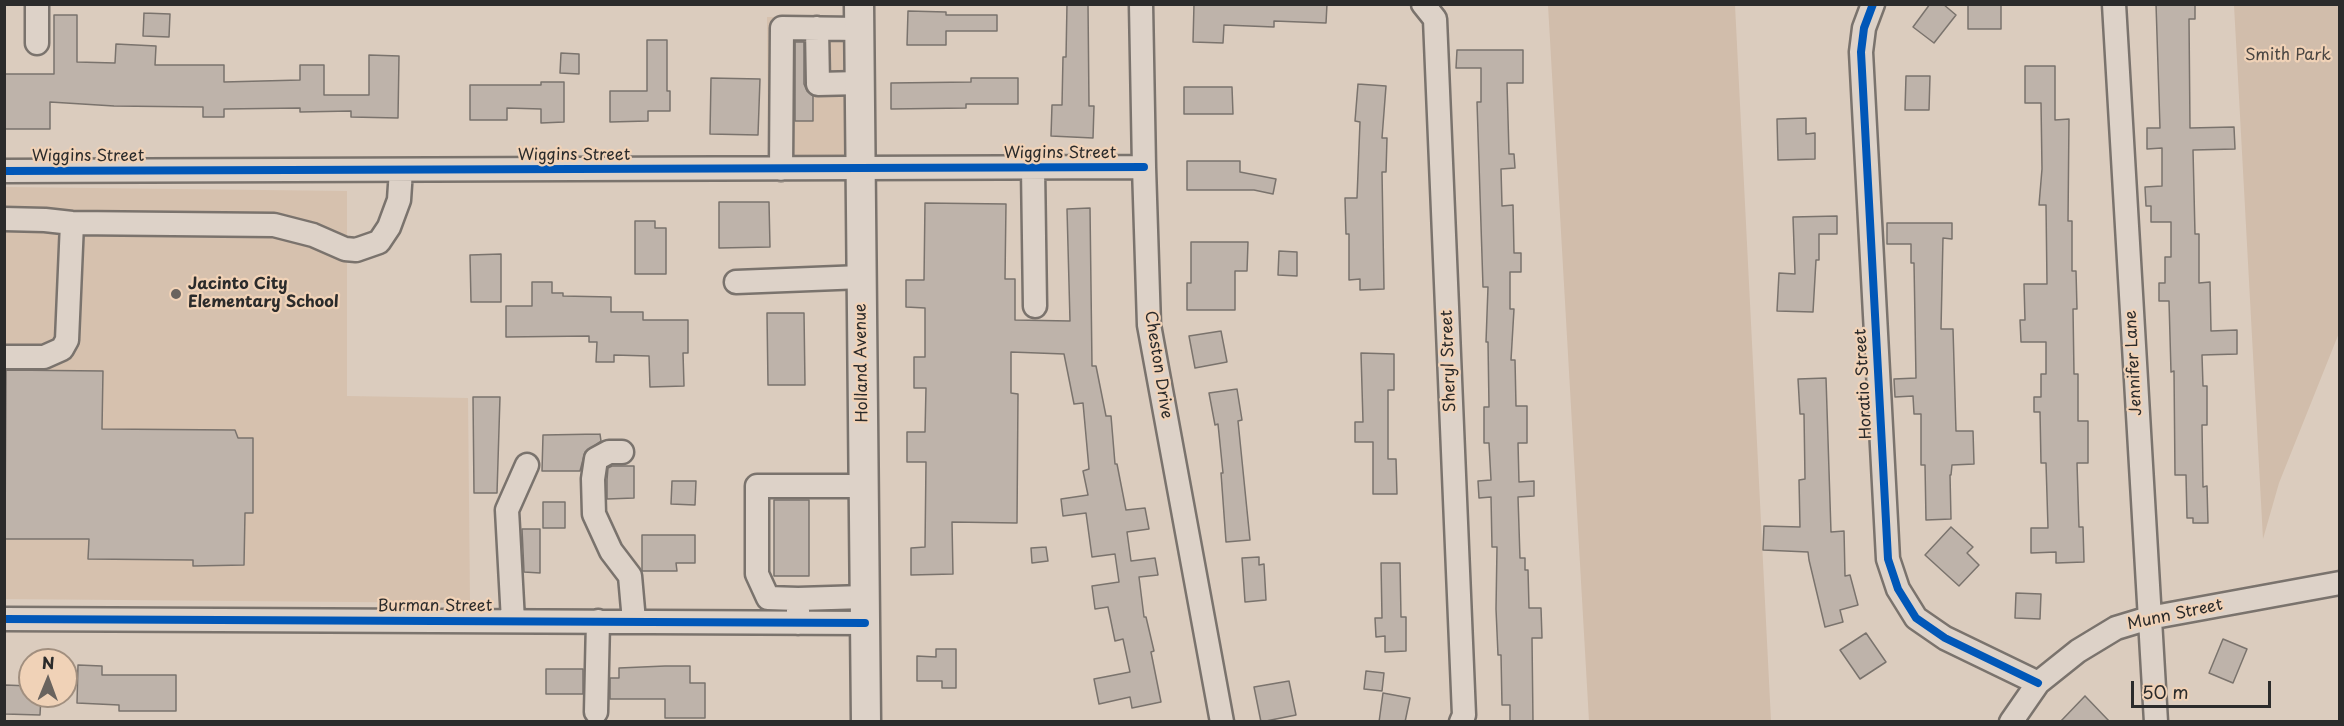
<!DOCTYPE html>
<style>
body{margin:0}
#map{position:relative;width:2344px;height:726px;overflow:hidden;background:#dbccbe;font-family:"Playpen Sans",sans-serif}
canvas{display:block}
.frame{position:absolute;inset:0;border:6px solid #2b2b2b;pointer-events:none}
.north{position:absolute;left:18px;top:648px;width:60px;height:60px;box-sizing:border-box;background:#f0d2b7;border:2px solid #a18f7f;border-radius:50%;rotate:1deg;font-size:16px;font-weight:700;line-height:24px;text-align:center;color:#2b2b2b}
.north::after{content:'';display:block;margin:auto;width:21px;height:27px;background:#69635e;clip-path:polygon(50% 0,100% 100%,50% 72%,0 100%)}
.scale{position:absolute;left:2131px;top:681px;width:140px;height:27px;box-sizing:border-box;border:3px solid #2b2b2b;border-top:0;padding-left:8px;font-size:18px;line-height:21px;white-space:nowrap;color:#2b2b2b;-webkit-text-stroke:4px #f0d2b7;paint-order:stroke}
</style>
<div id="map">
<canvas width="2344" height="726"></canvas>
<div class="frame"></div>
<div class="north">N</div>
<div class="scale">50 m</div>
</div>
<script>
const c = document.querySelector('canvas').getContext('2d');
c.lineJoin = 'round';
function paint(path, color) { c.fillStyle = color; c.fill(path, 'evenodd'); }
const toPath = rows => new Path2D(rows.map(r => 'M' + r).join(''));
function trace(path, color, width, dash) { c.strokeStyle = color; c.lineWidth = width; c.lineCap = dash ? 'butt' : 'round'; c.setLineDash(dash || []); c.stroke(path); }
function label(font, color, halo, rows, align = 'center') {
  c.font = font + ' "Playpen Sans",sans-serif'; c.lineWidth = 4.5; c.setLineDash([]); c.textBaseline = 'middle'; c.strokeStyle = halo; c.fillStyle = color; for (const [text, x, y, turn = 0] of rows) {
    c.save(); c.translate(x, y); c.rotate((+turn || 0) * Math.PI / 180); c.textAlign = isNaN(turn) ? turn : align; if (halo) c.strokeText(text, 0, 0); c.fillText(text, 0, 0); c.restore();
  }
}
paint(toPath([
 [767,17,846,17,846,159,768,159],
 [5,187,347,191,347,396,468,398,470,603,5,599]
]), '#d6c1ae');
paint(toPath([
 [1548,5,1735,5,1771,721,1589,721],
 [2234,5,2339,5,2339,333,2279,483,2263,539]
]), '#d1bdab');
const building = toPath([
 [1067,4,1088,4,1089,106,1094,106,1093,138,1051,136,1052,105,1062,105,1063,57,1066,57,1067,4],
 [1194,4,1327,4,1326,23,1274,21,1274,27,1224,25,1223,43,1193,42,1194,4],
 [1930,4,1943,4,1956,15,1934,43,1913,27,1930,4],
 [1968,4,2001,4,2001,29,1968,29,1968,4],
 [2156,4,2195,4,2195,19,2189,19,2190,128,2234,127,2235,149,2193,150,2195,234,2199,234,2199,283,2210,282,2211,331,2237,330,2237,354,2202,355,2203,386,2207,386,2207,425,2202,425,2203,487,2207,486,2208,523,2193,523,2193,518,2187,518,2186,475,2175,475,2174,371,2171,372,2169,301,2159,301,2159,283,2165,283,2165,257,2171,257,2171,222,2151,222,2151,206,2146,206,2145,187,2162,186,2162,148,2147,149,2147,128,2160,128,2156,4],
 [908,11,946,12,946,15,997,15,997,31,946,31,946,45,907,45,908,11],
 [144,13,170,14,169,37,143,36,144,13],
 [54,15,77,15,77,62,115,63,116,44,156,46,155,65,224,65,224,82,300,80,300,65,324,65,324,95,369,95,369,55,399,56,398,118,351,117,351,111,300,112,300,108,224,109,224,117,203,117,203,107,114,106,50,102,50,129,4,129,4,74,54,74,54,15],
 [647,40,667,40,667,91,670,91,670,111,648,111,648,121,610,122,610,91,647,91,647,40],
 [795,42,804,42,804,84,807,91,813,96,813,121,795,121,795,42],
 [1457,50,1523,50,1523,83,1507,83,1509,154,1514,154,1515,168,1501,169,1502,206,1513,205,1514,253,1521,253,1521,272,1510,272,1510,309,1514,309,1511,360,1515,360,1516,406,1527,406,1527,443,1518,443,1519,482,1534,481,1534,496,1518,497,1520,558,1525,558,1525,570,1528,570,1529,608,1541,608,1542,638,1532,638,1533,722,1510,722,1510,705,1502,705,1501,655,1498,655,1496,609,1497,547,1492,547,1491,497,1479,498,1478,481,1491,480,1489,443,1484,443,1484,407,1489,407,1488,342,1486,342,1488,287,1483,287,1477,102,1481,102,1481,68,1456,68,1457,50],
 [561,53,579,54,579,74,560,73,561,53],
 [2025,66,2055,66,2055,120,2069,119,2068,221,2072,221,2072,271,2076,271,2077,309,2073,309,2074,374,2078,374,2078,421,2088,421,2088,463,2077,463,2079,527,2083,527,2084,562,2056,563,2056,552,2031,553,2031,528,2048,528,2046,463,2041,463,2040,412,2034,412,2034,397,2041,397,2041,374,2046,374,2046,342,2021,342,2020,320,2025,320,2024,284,2047,284,2046,205,2039,205,2042,169,2041,103,2025,103,2025,66],
 [1906,76,1930,76,1929,110,1905,110,1906,76],
 [711,78,760,79,758,135,710,134,711,78],
 [971,78,1018,78,1018,104,966,104,966,108,891,109,891,83,971,82,971,78],
 [541,82,564,82,564,122,541,123,541,109,507,108,507,120,470,120,470,85,541,85,541,82],
 [1358,84,1386,86,1382,138,1387,138,1386,172,1382,172,1384,289,1360,290,1360,279,1349,280,1349,234,1346,234,1345,198,1357,198,1360,122,1355,121,1358,84],
 [1184,87,1232,87,1233,114,1184,114,1184,87],
 [1806,118,1806,134,1815,133,1815,159,1778,160,1777,119,1806,118],
 [1187,161,1240,161,1240,172,1276,179,1273,194,1254,190,1187,190,1187,161],
 [719,202,769,202,770,247,719,248,719,202],
 [925,203,1006,204,1005,279,1015,279,1015,320,1070,321,1067,209,1090,208,1092,366,1096,366,1106,416,1111,416,1115,464,1117,464,1126,510,1145,508,1149,529,1127,532,1131,561,1155,558,1158,575,1139,577,1144,617,1146,617,1154,651,1151,652,1161,702,1132,708,1130,697,1099,704,1094,679,1130,672,1123,639,1115,641,1108,607,1095,609,1092,586,1119,582,1115,554,1092,557,1086,513,1063,516,1061,499,1088,495,1083,471,1089,469,1083,403,1074,404,1064,354,1011,352,1011,393,1018,394,1017,523,952,522,953,574,911,575,911,548,925,547,926,462,907,462,907,432,925,432,926,388,914,388,914,357,925,357,925,308,906,307,906,280,924,280,925,203],
 [1837,216,1837,234,1819,234,1819,260,1816,260,1813,312,1777,311,1779,273,1795,274,1793,217,1837,216],
 [635,221,655,221,655,228,666,228,666,274,635,274,635,221],
 [1887,223,1952,223,1952,239,1943,238,1941,329,1953,329,1956,431,1973,431,1974,464,1952,465,1951,475,1950,475,1951,519,1926,520,1925,465,1921,465,1921,414,1914,414,1913,396,1895,397,1894,379,1916,378,1914,263,1911,263,1911,244,1887,244,1887,223],
 [1191,242,1248,242,1247,271,1235,271,1235,310,1187,310,1187,283,1191,283,1191,242],
 [1279,251,1297,252,1297,276,1278,275,1279,251],
 [501,254,501,302,471,302,470,255,501,254],
 [532,282,552,282,552,293,563,293,563,296,611,297,611,312,643,312,643,320,688,320,688,353,683,353,684,386,650,387,649,356,614,355,614,362,596,362,597,342,589,342,589,336,506,337,506,306,532,306,532,282],
 [767,313,804,313,805,385,768,385,767,313],
 [1221,331,1227,362,1195,368,1189,336,1221,331],
 [1361,353,1394,354,1394,390,1388,390,1388,459,1396,459,1397,494,1373,494,1373,442,1355,442,1355,422,1363,422,1361,353],
 [6,370,103,371,102,429,235,430,238,438,253,438,253,513,245,513,244,565,193,566,193,560,88,559,89,539,5,539,6,370],
 [1826,378,1831,532,1844,531,1845,576,1850,575,1858,605,1840,610,1843,622,1825,627,1809,560,1808,552,1763,550,1764,526,1800,527,1799,480,1805,479,1804,414,1800,414,1798,379,1826,378],
 [1237,389,1242,420,1238,421,1250,540,1226,542,1221,473,1223,473,1218,424,1215,425,1209,393,1237,389],
 [473,397,500,397,497,493,474,493,473,397],
 [600,434,601,441,585,452,580,471,542,471,543,435,600,434],
 [612,466,634,466,634,498,607,499,607,480,608,468,612,466],
 [672,481,696,481,695,505,671,504,672,481],
 [774,500,809,500,809,576,774,576,774,500],
 [543,502,565,502,565,528,543,528,543,502],
 [1951,527,1973,547,1967,553,1979,565,1959,586,1925,555,1951,527],
 [522,529,540,529,540,573,524,572,522,529],
 [642,535,695,535,695,563,676,563,677,571,642,571,642,535],
 [1046,547,1048,561,1032,563,1031,548,1046,547],
 [1259,557,1259,565,1264,564,1266,600,1245,602,1242,558,1259,557],
 [1381,563,1400,563,1401,617,1406,617,1406,651,1385,652,1385,636,1376,637,1375,618,1382,618,1381,563],
 [2016,593,2041,594,2040,619,2015,618,2016,593],
 [1866,633,1886,662,1860,679,1840,650,1866,633],
 [2223,639,2247,649,2233,683,2209,673,2223,639],
 [936,649,956,649,956,688,942,688,942,681,917,681,917,656,936,657,936,649],
 [78,665,102,666,102,675,176,675,176,711,119,711,119,705,77,703,78,665],
 [665,666,690,666,690,683,705,683,705,718,665,718,665,699,610,699,610,678,619,678,619,668,665,666],
 [546,669,583,669,583,694,546,694,546,669],
 [1366,671,1384,673,1382,691,1364,689,1366,671],
 [1289,681,1296,715,1261,722,1254,687,1289,681],
 [5,685,30,686,30,696,41,696,40,715,5,714,5,685],
 [1383,693,1410,698,1405,722,1379,722,1383,693],
 [2085,696,2110,722,2060,722,2085,696]
]);
paint(building, '#beb3aa');
trace(building, '#7a736d', 1.5);
const minor = toPath([
 [1141,4,1144,167,1149,325,1222,722],
 [1423,4,1435,19,1464,715,1461,722],
 [1873,4,1864,28,1861,52,1888,559,1898,589,1916,618,1945,638,2038,683],
 [2114,4,2156,722],
 [817,28,818,84,860,83],
 [37,43,37,4],
 [1033,168,1035,306],
 [781,169,782,28,859,29],
 [4,171,1144,167],
 [4,219,45,220,72,223,274,225,313,235,345,249,356,250,379,242,389,227,399,200,401,170],
 [736,282,862,277],
 [4,357,44,357,62,349,67,340,72,223],
 [622,452,609,452,596,459,593,479,594,514,611,551,630,576,634,621],
 [798,599,864,597],
 [4,619,865,623],
 [513,621,507,510,527,465],
 [798,623,798,599,768,598,757,574,757,486,864,486],
 [596,712,598,621],
 [2011,722,2038,683,2078,651,2116,628,2149,618,2340,583]
]);
const major = toPath([
 [859,4,866,722]
]);
trace(minor, '#7a736d', 27);
trace(major, '#7a736d', 33);
trace(minor, '#ddd2c8', 22);
trace(major, '#ddd2c8', 28);
trace(toPath([
 [1873,4,1864,28,1861,52,1888,559,1898,589,1916,618,1945,638,2038,683],
 [4,171,1144,167],
 [4,619,865,623]
]), '#0057b8', 8);
for (const [x, y, r, color] of [
 [176,294,6,"#69635e"]
]) { const dot = new Path2D(); dot.arc(x, y, r, 0, 2 * Math.PI); c.fillStyle = color; c.fill(dot); trace(dot, '#f0d2b7', 2); }
label('16px', '#4a4642', '#f0d2b7', [
 ["Smith Park",2288,56]
]);
label('16px', '#2b2b2b', '#f0d2b7', [
 ["Wiggins Street",1060,154],
 ["Wiggins Street",574,156],
 ["Wiggins Street",88,157],
 ["Sheryl Street",1449,361,-92],
 ["Holland Avenue",862,363,-91],
 ["Jennifer Lane",2134,363,-93],
 ["Cheston Drive",1158,365,81],
 ["Horatio Street",1864,384,-93],
 ["Burman Street",435,607],
 ["Munn Street",2175,615,-12]
]);
label('bold 16px', '#2b2b2b', '#f0d2b7', [
 ["Jacinto City",188,285],
 ["Elementary School",188,303]
], 'left');
</script>
